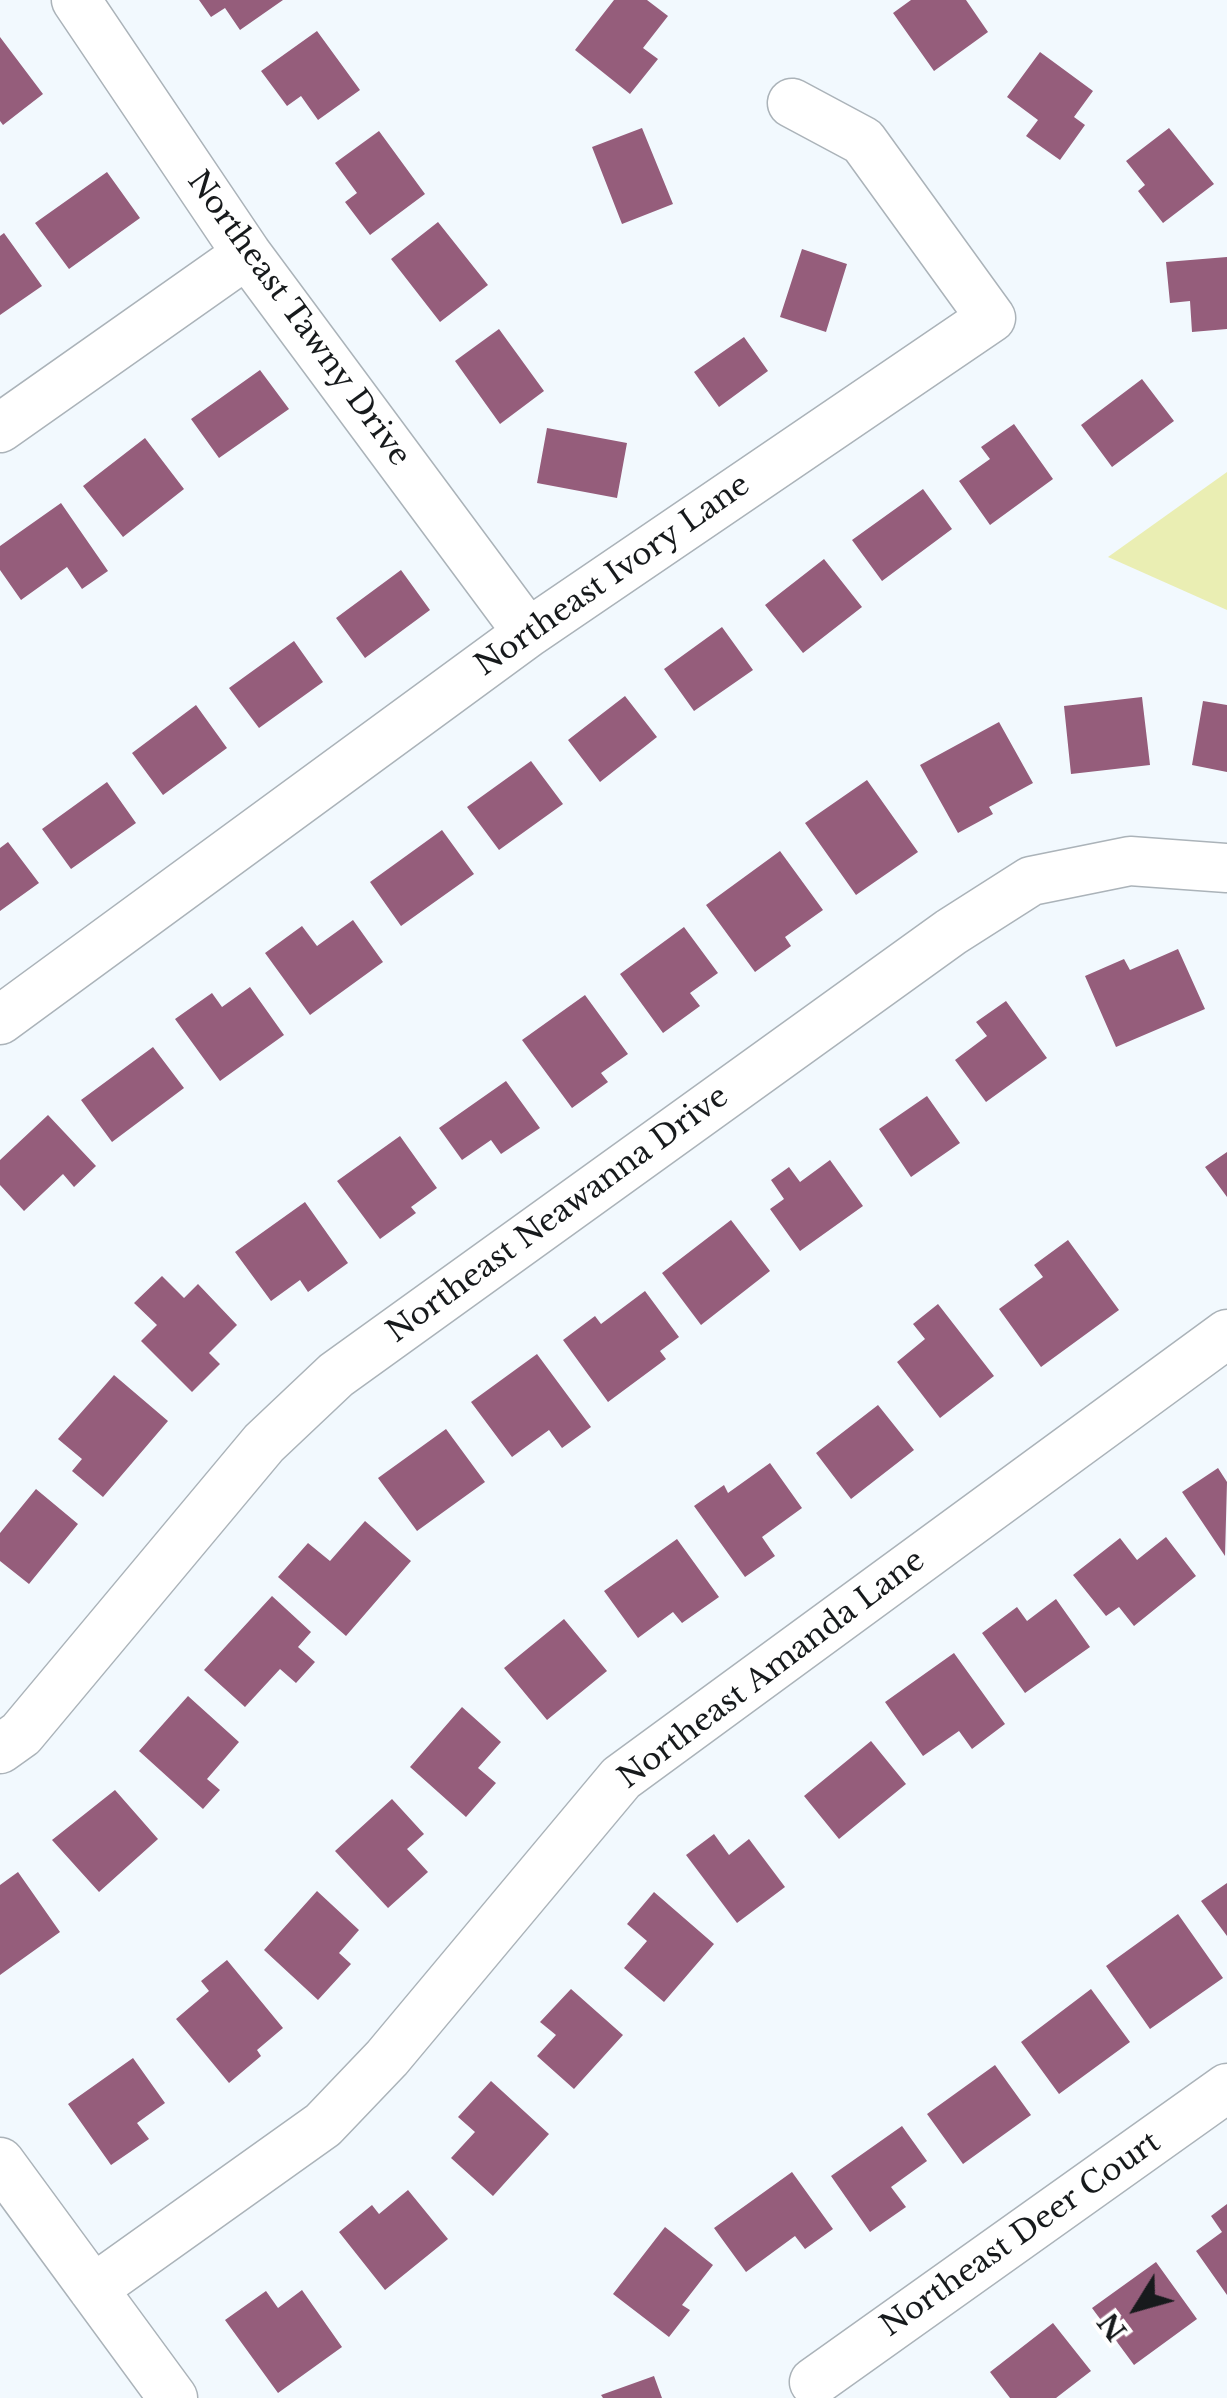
<!DOCTYPE html>
<style>
body{margin:0}
#map{position:relative;width:1227px;height:2398px;overflow:hidden;background:#f2f9fe;font-family:"Libre Baskerville",serif}
canvas{display:block}
.north{position:absolute;left:1087px;top:2258px;width:100px;height:100px;-webkit-text-stroke:8px #fff;paint-order:stroke;rotate:233deg;font-size:28px;font-weight:700;line-height:40px;text-align:center;color:#171a1c}
.north::after{content:'';display:block;margin:auto;width:35px;height:45px;background:#171a1c;clip-path:polygon(50% 0,100% 100%,50% 72%,0 100%)}
</style>
<div id="map">
<canvas width="1227" height="2398"></canvas>
<div class="north">N</div>
</div>
<script>
const c = document.querySelector('canvas').getContext('2d');
c.lineJoin = 'round';
function paint(path, color) { c.fillStyle = color; c.fill(path, 'evenodd'); }
const toPath = rows => new Path2D(rows.map(r => 'M' + r).join(''));
function trace(path, color, width, dash) { c.strokeStyle = color; c.lineWidth = width; c.lineCap = dash ? 'butt' : 'round'; c.setLineDash(dash || []); c.stroke(path); }
function label(font, color, halo, rows, align = 'center') {
  c.font = font + ' "Libre Baskerville",serif'; c.lineWidth = 9; c.setLineDash([]); c.textBaseline = 'middle'; c.strokeStyle = halo; c.fillStyle = color; for (const [text, x, y, turn = 0] of rows) {
    c.save(); c.translate(x, y); c.rotate((+turn || 0) * Math.PI / 180); c.textAlign = isNaN(turn) ? turn : align; if (halo) c.strokeText(text, 0, 0); c.fillText(text, 0, 0); c.restore();
  }
}
paint(toPath([
 [1227,472,1227,610,1108,557]
]), '#eaeeb3');
paint(toPath([
 [199,0,283,0,240,30,225,8,211,17],
 [614,0,647,0,668,16,643,48,658,59,630,94,575,50],
 [911,0,966,0,988,32,934,71,893,13],
 [317,31,360,90,318,120,301,96,287,106,261,71],
 [0,37,43,94,3,125,0,121],
 [1040,52,1093,91,1074,117,1085,125,1060,160,1026,136,1038,120,1007,97],
 [642,128,673,204,622,224,592,147],
 [1169,128,1214,184,1163,223,1138,191,1145,185,1126,161],
 [379,131,425,194,370,235,345,202,357,193,335,163],
 [107,172,140,218,69,269,35,223],
 [438,222,488,285,440,322,391,259],
 [4,233,42,286,0,315,0,236],
 [802,249,847,264,826,332,780,317],
 [1227,257,1227,329,1192,332,1190,301,1170,303,1166,262],
 [499,329,544,391,500,424,455,361],
 [744,337,768,371,719,407,694,372],
 [260,370,289,409,219,458,191,419],
 [1142,379,1174,421,1112,467,1081,425],
 [1014,424,1053,479,990,525,959,481,990,459,981,447],
 [547,428,627,443,617,498,537,483],
 [145,438,184,489,123,537,83,486],
 [923,489,952,529,882,581,852,540],
 [61,503,108,571,82,589,67,567,21,600,0,570,0,546],
 [824,559,862,607,803,653,765,605],
 [401,570,430,610,365,658,336,618],
 [722,627,753,670,694,711,664,669],
 [294,641,323,682,259,728,229,688],
 [625,696,657,737,600,782,568,740],
 [1142,697,1150,765,1071,774,1064,706],
 [1203,701,1227,705,1227,772,1192,765],
 [196,705,227,748,163,795,132,753],
 [999,722,1033,783,989,807,993,814,958,833,920,765],
 [531,761,563,804,499,850,467,807],
 [867,780,918,852,856,895,805,823],
 [107,782,136,823,71,869,42,829],
 [442,830,474,874,401,926,370,882],
 [8,842,39,883,0,911,0,848],
 [780,851,823,910,785,937,791,946,755,972,706,905],
 [353,920,383,962,310,1015,265,953,302,926,317,946],
 [684,927,718,973,690,993,700,1006,663,1033,620,974],
 [1178,949,1205,1009,1116,1047,1085,976,1124,959,1130,970],
 [250,987,284,1035,220,1081,175,1019,212,993,222,1007],
 [585,995,628,1054,601,1073,608,1082,572,1108,522,1040],
 [1006,1001,1047,1058,986,1102,955,1060,987,1036,976,1022],
 [153,1047,184,1088,112,1142,81,1100],
 [506,1081,540,1128,501,1154,491,1140,462,1160,439,1128],
 [927,1096,960,1143,911,1177,879,1129],
 [48,1115,96,1166,74,1187,63,1174,24,1211,0,1185,0,1160],
 [400,1136,437,1188,411,1207,416,1213,380,1239,337,1181],
 [1227,1152,1227,1197,1205,1167],
 [830,1160,863,1206,800,1251,770,1209,784,1199,771,1180,789,1167,800,1182],
 [305,1202,348,1263,308,1292,300,1280,271,1301,235,1252],
 [731,1220,770,1271,701,1325,662,1273],
 [1068,1240,1119,1310,1041,1367,999,1309,1043,1277,1034,1265],
 [162,1276,184,1298,198,1284,237,1325,209,1353,220,1364,192,1392,141,1341,157,1325,134,1303],
 [645,1291,679,1337,660,1351,666,1359,608,1402,563,1340,595,1316,601,1324],
 [938,1304,994,1376,940,1418,897,1362,925,1339,913,1324],
 [537,1354,591,1427,562,1448,549,1430,512,1457,471,1402],
 [114,1375,168,1421,103,1497,72,1471,82,1459,58,1439],
 [878,1405,914,1450,851,1499,816,1453],
 [446,1429,485,1482,417,1531,378,1478],
 [770,1463,802,1508,762,1537,775,1556,745,1577,694,1506,724,1485,728,1493],
 [1218,1468,1227,1482,1225,1556,1182,1492],
 [36,1489,78,1524,29,1584,0,1561,0,1533],
 [365,1521,411,1561,346,1636,278,1577,308,1543,330,1561],
 [1166,1537,1196,1576,1134,1626,1119,1607,1106,1616,1073,1575,1120,1538,1137,1560],
 [677,1539,719,1597,682,1623,673,1612,638,1638,604,1591],
 [272,1596,311,1632,298,1647,315,1662,296,1683,280,1669,245,1707,204,1670],
 [1056,1599,1090,1647,1025,1693,982,1633,1017,1607,1027,1621],
 [564,1619,607,1671,547,1720,504,1668],
 [954,1653,1005,1724,972,1749,959,1731,923,1756,885,1702],
 [188,1696,239,1742,207,1779,220,1790,203,1809,139,1751],
 [462,1707,501,1742,478,1768,496,1783,466,1817,410,1767],
 [871,1741,906,1784,839,1839,804,1796],
 [115,1790,158,1839,99,1892,52,1840],
 [392,1799,424,1834,407,1849,428,1872,388,1908,335,1851],
 [714,1834,729,1855,749,1839,785,1887,737,1923,686,1855],
 [18,1872,60,1932,0,1975,0,1885],
 [1227,1883,1227,1936,1201,1901],
 [317,1891,359,1930,339,1953,351,1964,318,2000,264,1950],
 [654,1892,714,1944,664,2002,624,1968,647,1941,627,1924],
 [1178,1914,1223,1978,1150,2029,1106,1966],
 [227,1960,283,2028,257,2050,261,2056,229,2083,176,2019,209,1991,201,1981],
 [571,1989,623,2035,574,2089,537,2056,556,2035,540,2022],
 [1091,1989,1130,2042,1059,2094,1021,2042],
 [133,2058,165,2103,137,2123,149,2139,111,2165,68,2104],
 [995,2065,1031,2115,963,2164,927,2114],
 [491,2081,549,2134,493,2196,451,2158,475,2132,458,2117],
 [902,2126,927,2161,891,2187,906,2207,870,2232,831,2176],
 [792,2172,833,2229,805,2249,795,2236,746,2272,714,2228],
 [408,2190,448,2239,385,2290,339,2232,372,2205,379,2214],
 [1227,2204,1227,2295,1196,2251,1222,2232,1211,2216],
 [665,2227,713,2265,682,2305,690,2310,669,2337,613,2294],
 [1156,2262,1197,2319,1134,2365,1092,2308],
 [302,2290,342,2347,278,2393,225,2320,266,2291,278,2308],
 [1053,2323,1091,2371,1056,2398,1010,2398,990,2372],
 [654,2376,662,2398,603,2398,601,2395]
]), '#955d7b');
const minor = toPath([
 [76,0,247,254,528,633],
 [0,428,247,254],
 [0,1020,528,633,991,318,863,141,792,103],
 [0,1749,21,1734,264,1443,336,1375,951,932,1031,881,1130,861,1227,868],
 [0,2162,173,2398],
 [93,2289,323,2125,387,2058,621,1778,1227,1334],
 [814,2382,1227,2088]
]);
trace(minor, '#abb3b9', 51);
trace(minor, '#fff', 48);
label('30px', '#171a1c', '#fff', [
 ["Northeast Tawny Drive",298,319,54],
 ["Northeast Ivory Lane",613,576,-35],
 ["Northeast Neawanna Drive",558,1215,-36],
 ["Northeast Amanda Lane",772,1670,-37],
 ["Northeast Deer Court",1021,2235,-35]
]);
</script>
